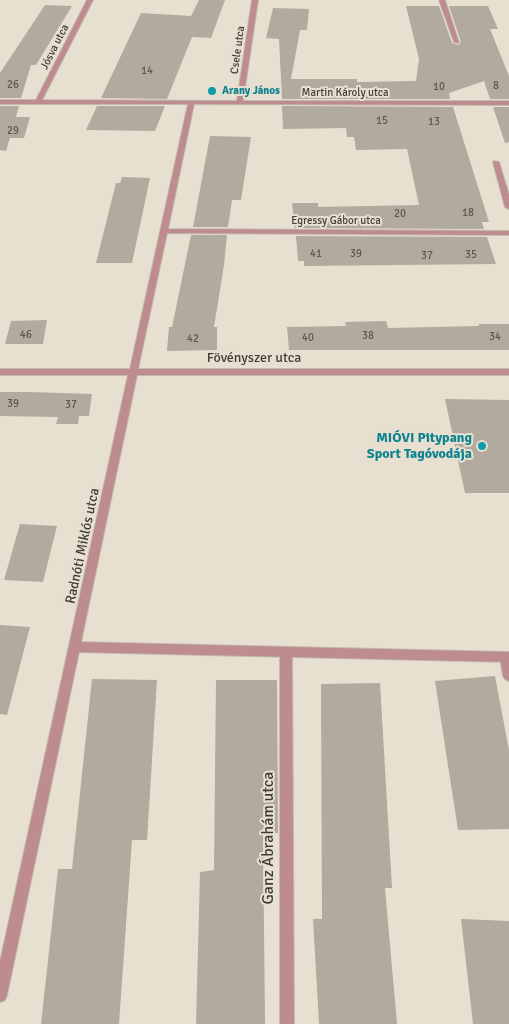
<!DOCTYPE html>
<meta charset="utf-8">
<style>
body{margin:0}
canvas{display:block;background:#e7dfd0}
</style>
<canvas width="509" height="1024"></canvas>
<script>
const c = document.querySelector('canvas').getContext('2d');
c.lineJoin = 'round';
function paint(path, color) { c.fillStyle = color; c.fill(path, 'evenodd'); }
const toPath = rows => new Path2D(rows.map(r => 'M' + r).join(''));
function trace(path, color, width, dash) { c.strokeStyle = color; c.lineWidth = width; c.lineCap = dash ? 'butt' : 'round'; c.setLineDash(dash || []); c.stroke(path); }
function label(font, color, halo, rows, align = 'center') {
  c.font = font + ' Signika,sans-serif'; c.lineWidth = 4; c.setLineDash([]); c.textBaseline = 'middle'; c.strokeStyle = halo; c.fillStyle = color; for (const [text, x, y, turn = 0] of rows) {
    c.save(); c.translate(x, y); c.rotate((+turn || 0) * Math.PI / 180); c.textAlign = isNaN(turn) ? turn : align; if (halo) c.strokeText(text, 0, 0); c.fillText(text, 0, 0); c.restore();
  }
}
paint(toPath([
 [199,0,225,0,211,38,192,37,167,99,101,98,141,13,191,16],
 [45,5,72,6,36,65,31,65,21,98,0,98,0,73],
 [406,6,439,6,452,43,459,45,461,42,449,6,488,6,498,29,490,29,509,76,509,99,490,99,484,81,449,93,450,99,282,99,279,39,266,38,273,8,309,9,307,30,300,30,291,79,357,79,357,82,416,81,419,59],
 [0,106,19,106,16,117,30,117,24,138,10,138,6,151,0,150],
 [97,106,165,106,155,131,86,130],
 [282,106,453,107,489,222,482,222,484,229,295,228,292,203,318,203,318,207,419,205,407,149,356,150,354,137,347,137,346,128,283,129],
 [493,107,509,107,509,142,505,143],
 [210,136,251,137,241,200,232,200,228,227,193,227],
 [122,177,150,178,132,263,96,263,116,183,120,183],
 [191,235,227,235,224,265,214,327,217,327,217,350,167,351,169,327,172,327],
 [296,236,487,237,496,264,304,266,304,261,298,261],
 [47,320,43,344,5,344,11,321],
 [386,321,388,328,479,326,479,324,509,324,509,350,289,350,287,327,346,326,345,322],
 [0,392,29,392,92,394,89,416,79,416,78,424,56,424,58,417,0,416],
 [445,399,509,400,509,493,465,493],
 [20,524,57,526,43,582,4,580],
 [0,625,30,627,7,715,0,714],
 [495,676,509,750,509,829,458,830,435,681],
 [92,679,157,680,147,840,132,840,119,1024,41,1024,58,869,72,869],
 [216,680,277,680,278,833,263,833,265,1024,196,1024,200,872,214,870],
 [380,683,392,888,385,888,397,1024,319,1024,313,919,322,919,321,684],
 [461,919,509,921,509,1024,473,1024]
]), '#b2aa9c');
const lane = toPath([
 [75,642,509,652,509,662,75,652,71,650,69,647,71,644,75,642]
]);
const street = toPath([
 [87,0,93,0,42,100,237,101,252,0,258,0,243,101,509,101,509,105,194,104,168,229,509,231,509,235,167,233,138,369,509,369,509,375,137,375,7,995,5,1000,0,1002,0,962,128,375,0,375,0,369,130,369,188,104,0,104,0,100,36,100,87,0],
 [439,0,445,0,459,43,454,42,439,0],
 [494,161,499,162,509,195,509,209,505,207,493,162,494,161],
 [286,647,290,649,292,652,294,1024,280,1024,280,652,282,649,286,647],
 [506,652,509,653,509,681,505,679,503,676,500,657,502,654,506,652]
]);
trace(lane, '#c2bbae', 2);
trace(street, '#c2bbae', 2);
paint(lane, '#be8c8c');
paint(street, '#be8c8c');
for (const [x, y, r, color] of [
 [212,91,5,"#0f9aa8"],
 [482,446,5,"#0f9aa8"]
]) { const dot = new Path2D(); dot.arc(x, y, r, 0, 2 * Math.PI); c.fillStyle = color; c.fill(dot); trace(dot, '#e7dfd0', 2); }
label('11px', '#403d37', '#e7dfd0', [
 ["Jósva utca",55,47,-63],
 ["Csele utca",238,50,-82],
 ["Martin Károly utca",345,93],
 ["Egressy Gábor utca",336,221]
]);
label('11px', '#5c5850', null, [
 ["14",147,71],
 ["26",13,85],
 ["8",496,86],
 ["10",439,87],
 ["15",382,121],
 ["13",434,122],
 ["29",13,131],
 ["18",468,213],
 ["20",400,214],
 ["41",316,254],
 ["39",356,254],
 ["35",471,255],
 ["37",427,256],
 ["46",26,335],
 ["38",368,336],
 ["34",495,337],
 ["40",308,338],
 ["42",193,339],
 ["39",13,404],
 ["37",71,405]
]);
label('bold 11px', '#0d838f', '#e7dfd0', [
 ["Arany János",222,91]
], 'left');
label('14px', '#403d37', '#e7dfd0', [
 ["Fövényszer utca",254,358],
 ["Radnóti Miklós utca",83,546,-78]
]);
label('bold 14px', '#0d838f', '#e7dfd0', [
 ["MIÓVI Pitypang",472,438],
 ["Sport Tagóvodája",472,454]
], 'right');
label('16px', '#403d37', '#e7dfd0', [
 ["Ganz Ábrahám utca",269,838,-90]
]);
</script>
